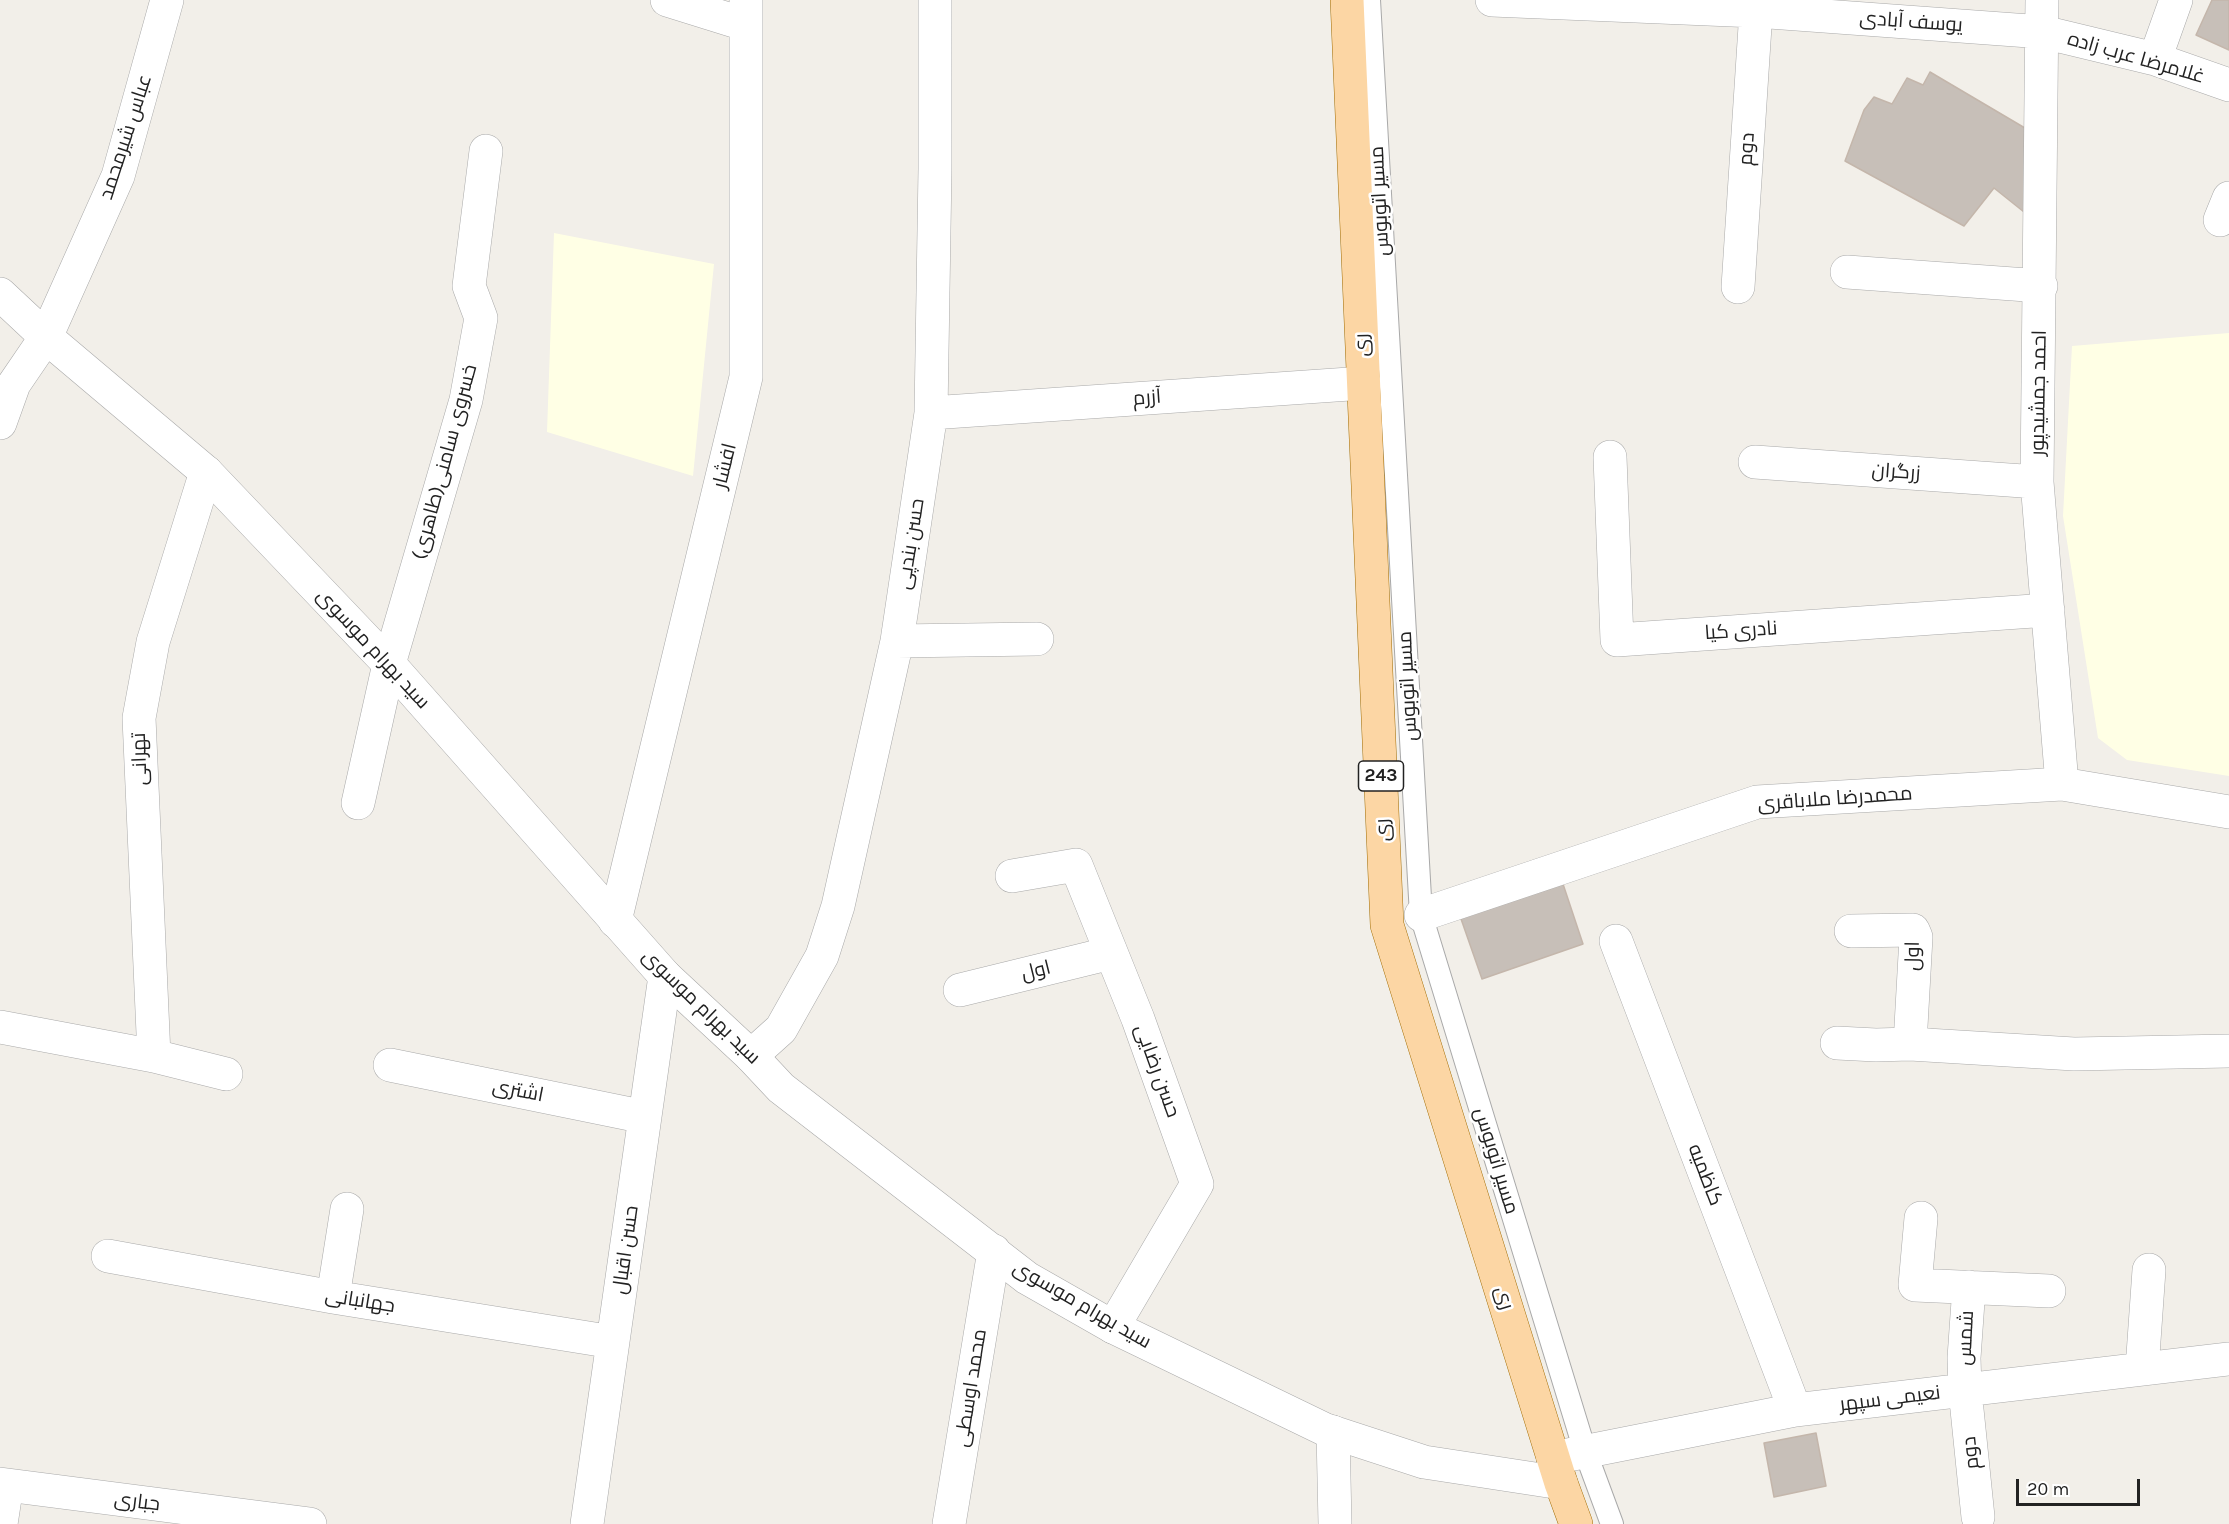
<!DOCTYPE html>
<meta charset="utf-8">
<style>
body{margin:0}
#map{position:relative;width:2229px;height:1524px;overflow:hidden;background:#f2efe9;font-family:Karla,sans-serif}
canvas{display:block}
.scale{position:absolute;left:2016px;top:1479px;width:124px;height:27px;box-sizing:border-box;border:3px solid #222;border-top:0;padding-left:8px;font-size:18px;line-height:21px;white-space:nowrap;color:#222;-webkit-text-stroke:4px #fff;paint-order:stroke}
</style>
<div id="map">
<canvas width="2229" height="1524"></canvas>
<div class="scale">20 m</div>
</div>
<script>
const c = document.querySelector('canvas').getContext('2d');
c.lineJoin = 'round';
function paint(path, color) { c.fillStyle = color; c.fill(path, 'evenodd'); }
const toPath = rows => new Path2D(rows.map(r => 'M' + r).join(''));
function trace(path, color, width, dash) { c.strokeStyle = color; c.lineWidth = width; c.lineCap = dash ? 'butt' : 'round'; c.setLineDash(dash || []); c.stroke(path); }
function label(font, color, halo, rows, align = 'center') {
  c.font = font + ' Karla,Cairo,sans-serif'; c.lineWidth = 5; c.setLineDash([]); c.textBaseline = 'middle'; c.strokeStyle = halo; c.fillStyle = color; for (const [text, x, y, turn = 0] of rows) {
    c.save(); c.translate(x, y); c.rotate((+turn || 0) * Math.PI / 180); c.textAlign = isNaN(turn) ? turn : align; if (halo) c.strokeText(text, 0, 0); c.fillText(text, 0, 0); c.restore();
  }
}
paint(toPath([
 [554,233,714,264,693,476,547,432],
 [2229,333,2229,776,2127,760,2098,738,2063,516,2072,346]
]), '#ffffe5');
const building = toPath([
 [2212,0,2229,0,2229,50,2196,35,2212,0],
 [1930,72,2030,131,2024,212,1994,188,1964,226,1845,161,1864,110,1874,97,1892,104,1907,78,1923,85,1930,72],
 [1562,881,1583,944,1482,979,1460,916,1562,881],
 [1816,1433,1826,1486,1774,1497,1764,1443,1816,1433]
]);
paint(building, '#c7bfb8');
trace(building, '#c4b6ab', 1.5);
const service = toPath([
 [1369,0,1421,915,1585,1451,1612,1524]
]);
const minor = toPath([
 [667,0,744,24],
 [1492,0,1756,11,2043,32,2155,59,2229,85],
 [2042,0,2037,482,2062,784],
 [2155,59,2176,0],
 [2220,220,2229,198],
 [1847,272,2041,286],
 [1738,287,1756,11],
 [931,413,1364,383],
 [1610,457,1617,640,2048,610],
 [1755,462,2037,482],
 [897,641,1037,639],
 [358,803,389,664,466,400,481,318,469,286,486,151],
 [1012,876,1076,865,1138,1019,1197,1184,1113,1327],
 [1421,915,1757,802,2062,784,2229,812],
 [615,921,746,377,746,0],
 [1851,931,1913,930,1916,937,1910,1044],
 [1616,941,1795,1410],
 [960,990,1111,953],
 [0,1027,154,1056,226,1074],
 [1837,1043,1876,1045,1910,1044,2074,1054,2229,1051],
 [154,1056,139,718,153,642,206,472],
 [751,1056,781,1029,822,956,838,906,897,641,931,413,935,169,935,0],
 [390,1065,645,1117],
 [1921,1218,1915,1285,2049,1291],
 [108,1256,333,1297,613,1342],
 [1969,1287,1964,1358,1965,1390,1978,1517],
 [333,1297,347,1209],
 [2142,1369,2149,1270],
 [1333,1432,1335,1524],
 [1553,1458,1795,1410,2229,1359],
 [0,1484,310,1524],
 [1,1524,7,1485],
 [587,1524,665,976],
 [949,1524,994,1251]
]);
const tertiary = toPath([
 [0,294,46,337,206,472,389,664,665,976,751,1056,781,1088,1027,1278,1113,1327,1326,1430,1424,1462,1561,1483],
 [0,423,14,384,46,337,118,176,167,0]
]);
const primary = toPath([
 [1347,0,1387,925,1561,1483,1576,1524]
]);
trace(service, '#a9a9a9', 24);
trace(minor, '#a9a9a9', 34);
trace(tertiary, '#a9a9a9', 34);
trace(primary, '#a06b00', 34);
trace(service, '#fff', 22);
trace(minor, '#fff', 33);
trace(tertiary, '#fff', 33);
trace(primary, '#fcd6a4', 33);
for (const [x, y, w] of [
 [1381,776,45]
]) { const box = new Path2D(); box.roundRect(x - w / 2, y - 15, w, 30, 4.5); c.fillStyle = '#fff'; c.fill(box); trace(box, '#222', 1.5); }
label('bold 18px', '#222', null, [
 ["243",1381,776]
]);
label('20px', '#222', '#fff', [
 ["یوسف آبادی",1911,22,4],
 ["غلامرضا عرب زاده",2136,58,16],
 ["عباس شیرمحمد",126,137,-72],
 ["دوم",1747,149,-86],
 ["مسیر اتوبوس",1380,201,-93],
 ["ری",1362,345,-92],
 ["احمد جمشیدپور",2039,393,-89],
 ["آزرم",1147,398,-4],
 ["خسروی سامنی(طاهری)",445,462,-75],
 ["افشار",725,466,-76],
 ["زرگران",1896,472,4],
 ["حسن بندپی",911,544,-81],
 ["نادری کیا",1741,631,-4],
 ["سید بهرام موسوی",373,649,47],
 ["مسیر اتوبوس",1408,686,-93],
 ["تهرانی",140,759,-92],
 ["محمدرضا ملاباقری",1835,799,-4],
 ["ری",1383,830,-93],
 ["اول",1913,956,-89],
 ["اول",1036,971,-14],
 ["سید بهرام موسوی",701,1007,44],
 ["حسن رضایی",1157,1071,70],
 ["اشتری",518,1091,11],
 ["مسیر اتوبوس",1496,1161,73],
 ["کاظمیه",1705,1175,69],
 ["حسن اقبال",626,1250,-82],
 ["ری",1504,1298,73],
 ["جهانبانی",360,1301,9],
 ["سید بهرام موسوی",1082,1305,30],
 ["شمس",1966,1338,-87],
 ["محمد اوسطی",971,1388,-81],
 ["نعیمی سپهر",1890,1399,-7],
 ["دوم",1971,1453,-96],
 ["جباری",137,1502,7]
]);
</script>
